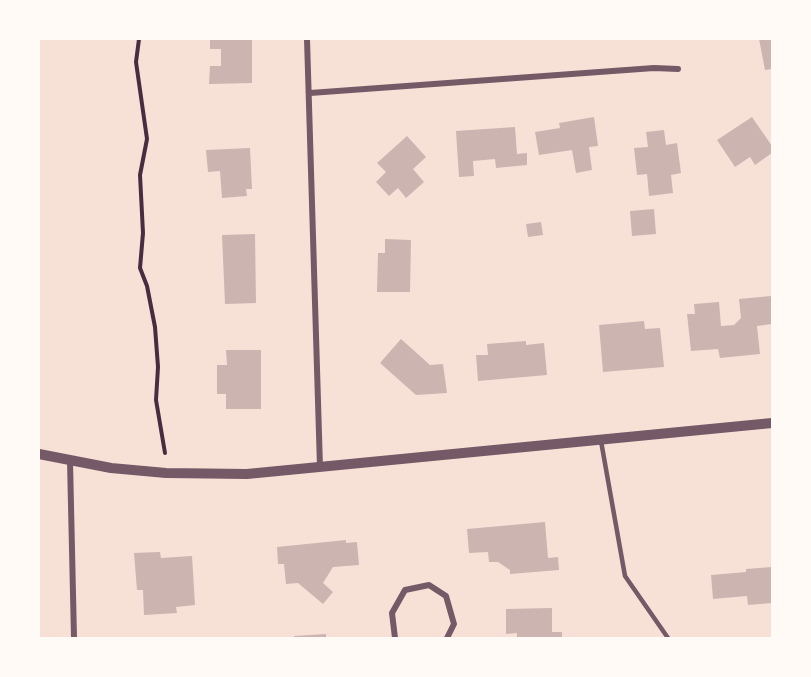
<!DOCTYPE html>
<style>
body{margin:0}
#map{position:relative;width:811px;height:677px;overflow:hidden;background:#f7e1d7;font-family:"PT Sans",sans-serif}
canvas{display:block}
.frame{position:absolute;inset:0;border:40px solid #fffaf5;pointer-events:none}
</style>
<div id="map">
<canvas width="811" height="677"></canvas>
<div class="frame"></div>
</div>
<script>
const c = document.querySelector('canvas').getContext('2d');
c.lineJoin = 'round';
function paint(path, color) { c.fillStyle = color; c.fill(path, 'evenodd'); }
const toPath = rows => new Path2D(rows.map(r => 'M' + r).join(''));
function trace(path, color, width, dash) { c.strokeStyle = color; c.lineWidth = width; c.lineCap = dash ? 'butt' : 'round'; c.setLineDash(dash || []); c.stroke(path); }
paint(toPath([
 [210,39,252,39,252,83,209,84,210,66,221,66,221,49,210,49],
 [759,39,772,39,772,69,765,70],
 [594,117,598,146,589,147,592,170,576,173,572,150,539,155,535,132,560,128,559,123],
 [752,117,772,146,772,153,755,165,750,157,735,167,717,140],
 [515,127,517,154,527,153,527,165,496,168,495,159,473,161,474,176,459,177,456,131],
 [664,130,666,145,677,143,681,173,671,175,673,193,649,196,647,174,637,175,634,148,648,147,646,132],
 [407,136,426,157,413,169,424,182,406,198,398,188,389,196,376,182,386,172,377,163],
 [250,148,252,189,246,189,247,196,222,198,220,171,208,172,206,150],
 [654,209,656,234,632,236,630,211],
 [541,222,543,235,528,237,526,224],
 [255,234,256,303,225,304,222,235],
 [385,239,411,240,410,292,377,292,378,253,385,253],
 [771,296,772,324,757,326,760,354,720,358,718,349,691,351,687,314,695,314,694,304,719,302,721,326,734,325,741,318,739,299],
 [644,321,645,329,660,328,664,367,603,372,599,325],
 [401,339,430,365,443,364,447,393,416,395,380,363],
 [526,341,526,345,544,343,547,375,478,381,476,355,488,355,487,344],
 [226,350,261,350,261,409,226,409,226,394,217,394,217,365,227,365],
 [545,522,548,558,558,557,559,570,510,574,510,570,498,562,489,562,488,552,469,553,467,529],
 [346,540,346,543,357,542,359,565,333,567,323,583,333,592,323,604,298,583,286,584,284,564,278,564,277,547],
 [160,552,161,558,192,556,195,605,176,607,177,613,144,615,143,590,137,590,134,553],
 [772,567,772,603,748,605,747,596,713,599,711,575,746,572,746,569],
 [552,608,552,632,562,632,562,638,517,638,517,633,506,634,506,609],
 [326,634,326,638,294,638,294,636]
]), '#ccb4b1');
trace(toPath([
 [139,39,136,62,147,139,140,175,143,233,140,268,147,286,155,327,158,367,156,400,165,453]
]), '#4a2c40', 4);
trace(toPath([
 [601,441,625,576,668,638]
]), '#755966', 4.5);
trace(toPath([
 [307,39,320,467],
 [310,93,654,68,678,69],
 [70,461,74,638],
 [395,638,392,613,405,590,429,585,446,596,454,624,447,638]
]), '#755966', 6);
trace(toPath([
 [39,454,111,468,166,473,247,474,772,423]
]), '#755966', 10);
</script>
